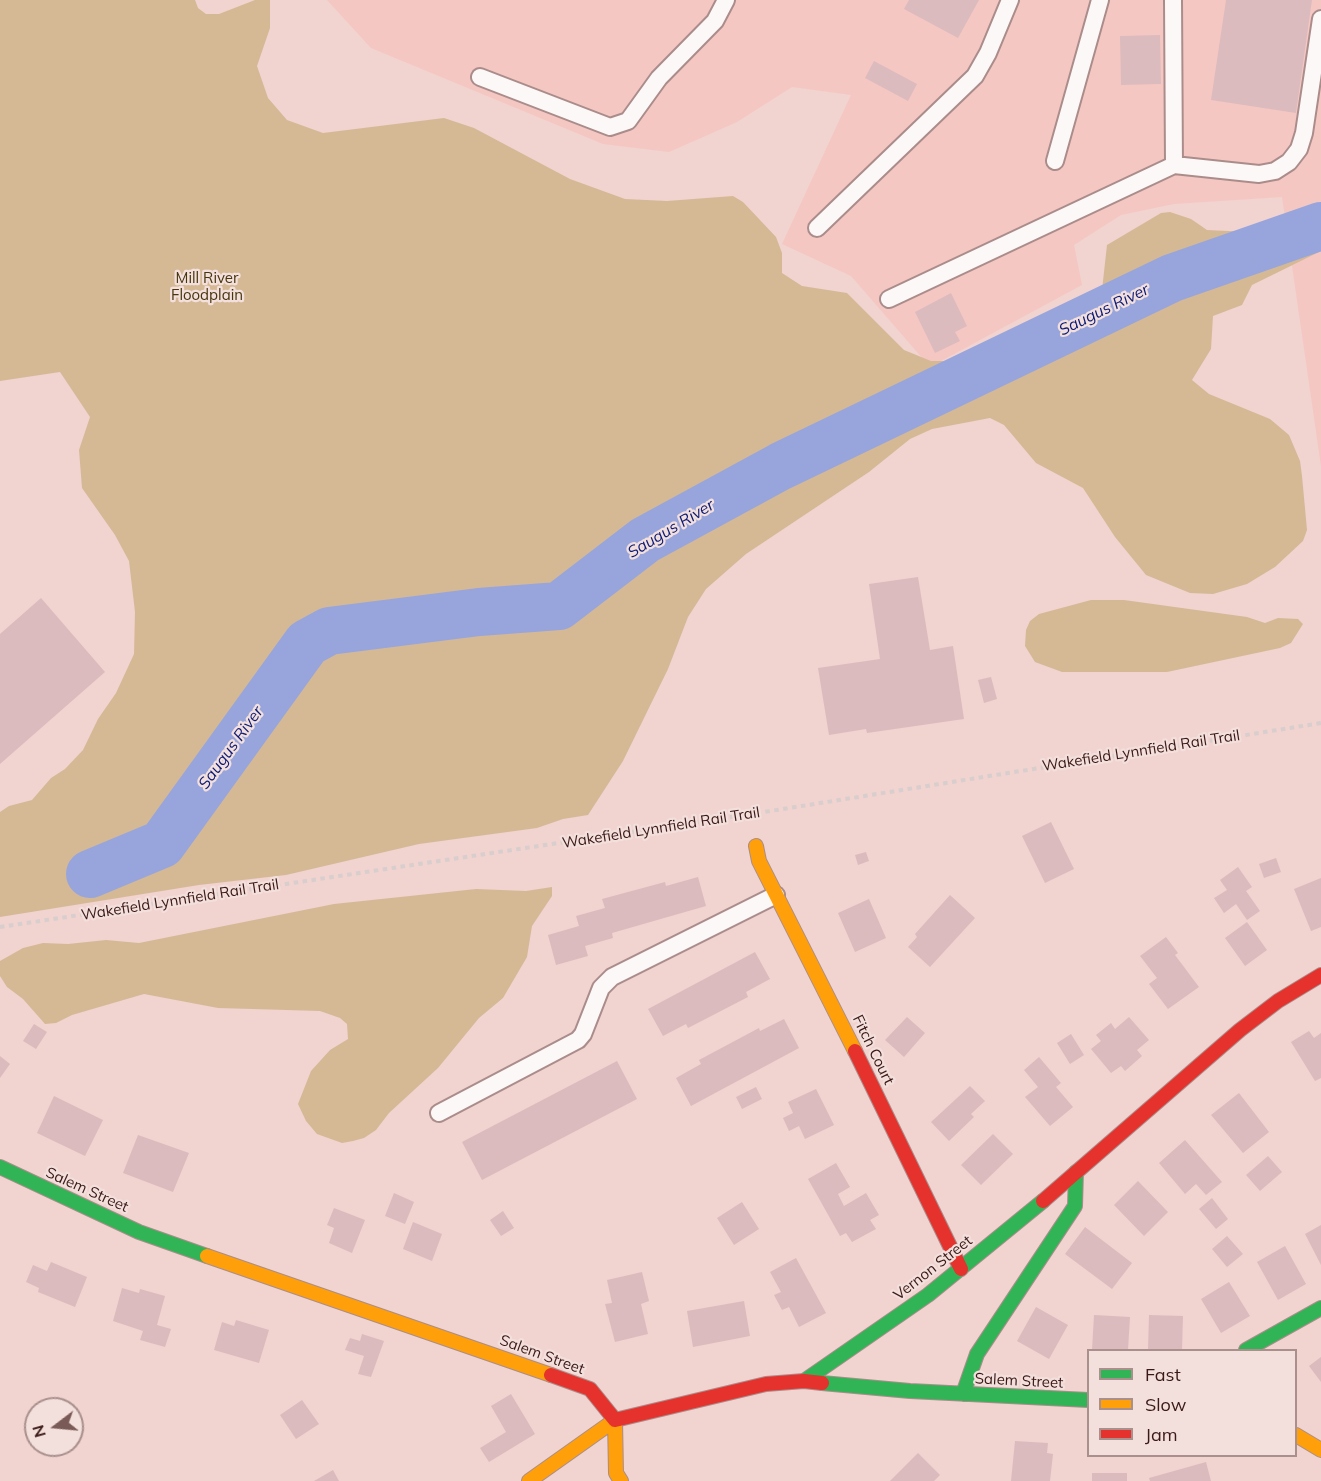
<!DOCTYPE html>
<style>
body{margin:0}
#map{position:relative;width:1321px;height:1481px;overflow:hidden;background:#f1d3d0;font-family:Mulish,sans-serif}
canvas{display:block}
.legend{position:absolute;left:1087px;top:1349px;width:210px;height:108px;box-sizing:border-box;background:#f3e0dd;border:2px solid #a9908d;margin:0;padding:8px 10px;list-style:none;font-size:18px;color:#3a1916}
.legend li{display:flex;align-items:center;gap:12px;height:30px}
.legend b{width:30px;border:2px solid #a9908d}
.north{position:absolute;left:24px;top:1397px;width:60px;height:60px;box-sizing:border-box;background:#f3e0dd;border:2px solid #a9908d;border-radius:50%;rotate:254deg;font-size:16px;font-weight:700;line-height:24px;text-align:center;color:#3a1916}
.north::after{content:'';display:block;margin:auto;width:21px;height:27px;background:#7a5a57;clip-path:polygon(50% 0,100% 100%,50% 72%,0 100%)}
</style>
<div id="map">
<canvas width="1321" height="1481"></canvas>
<ul class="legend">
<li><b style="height:8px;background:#30b455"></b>Fast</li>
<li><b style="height:8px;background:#ff9f0a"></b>Slow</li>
<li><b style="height:8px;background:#e5322d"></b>Jam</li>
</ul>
<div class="north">N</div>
</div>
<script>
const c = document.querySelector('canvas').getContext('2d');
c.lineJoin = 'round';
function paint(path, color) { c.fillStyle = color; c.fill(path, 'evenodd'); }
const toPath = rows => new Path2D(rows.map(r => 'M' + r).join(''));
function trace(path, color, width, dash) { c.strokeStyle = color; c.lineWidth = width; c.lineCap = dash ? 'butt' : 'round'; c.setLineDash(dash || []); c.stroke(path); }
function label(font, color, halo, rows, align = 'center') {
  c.font = font + ' Mulish,sans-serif'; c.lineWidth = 4.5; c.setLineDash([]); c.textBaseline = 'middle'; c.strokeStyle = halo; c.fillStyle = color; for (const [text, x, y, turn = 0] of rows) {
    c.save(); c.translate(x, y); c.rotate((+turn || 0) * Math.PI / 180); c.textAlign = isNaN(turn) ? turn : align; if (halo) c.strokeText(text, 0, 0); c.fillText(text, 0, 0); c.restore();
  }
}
paint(toPath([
 [327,0,1321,0,1321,466,1282,197,1174,204,1121,215,1074,245,1082,285,930,367,851,276,782,244,851,95,792,87,737,122,669,152,603,144,371,48]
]), '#f5c7c2');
paint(toPath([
 [0,0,195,0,198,8,206,14,219,14,255,0,270,0,270,28,257,66,268,98,287,120,323,133,444,118,474,128,570,179,625,199,667,201,733,196,743,202,776,237,782,253,782,273,802,286,847,293,904,350,931,361,958,361,996,349,1073,310,1102,290,1107,245,1161,213,1170,212,1191,219,1207,230,1249,232,1321,211,1321,251,1252,285,1242,305,1213,316,1211,349,1192,380,1209,394,1270,419,1289,435,1300,461,1302,476,1307,530,1303,541,1275,567,1247,584,1213,594,1190,593,1146,575,1115,537,1083,488,1036,463,1004,425,990,418,932,429,910,439,869,472,746,554,706,589,688,617,668,669,623,761,588,815,563,819,537,828,419,844,286,875,199,885,0,917,0,812,9,806,32,800,51,778,65,769,83,750,98,719,116,693,134,654,135,612,129,561,115,535,82,488,79,450,90,417,60,372,0,381],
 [1091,600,1124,600,1247,617,1265,623,1278,618,1298,619,1303,624,1291,643,1280,648,1167,672,1062,672,1035,662,1025,646,1026,630,1030,621,1039,614],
 [552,887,552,896,532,926,527,957,503,998,479,1018,438,1068,389,1113,376,1130,364,1138,353,1141,342,1143,317,1134,306,1121,298,1104,311,1071,330,1050,348,1039,347,1024,340,1018,320,1011,218,1008,144,994,72,1015,56,1023,45,1024,23,999,7,987,0,976,0,961,23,948,43,943,68,944,106,940,139,943,334,904,476,889,526,891]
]), '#d5b995');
trace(toPath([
 [90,874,162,844,307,643,329,631,479,612,559,606,645,540,781,466,1172,278,1321,226]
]), '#97a5dc', 48);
paint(toPath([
 [909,0,979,0,958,38,904,9],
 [1226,0,1312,0,1296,113,1211,100],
 [1160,35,1161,84,1121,85,1120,36],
 [874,61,917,84,908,101,865,78],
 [951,293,967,326,955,332,960,341,935,353,915,312],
 [918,577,930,650,953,646,964,719,867,733,866,729,829,735,818,668,880,659,869,584],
 [41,598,105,672,0,764,0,634],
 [991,677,997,699,984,703,978,680],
 [1051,822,1074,869,1045,883,1022,836],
 [866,852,869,861,858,865,855,855],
 [1276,858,1281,872,1264,878,1259,864],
 [1238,867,1252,887,1246,891,1260,911,1247,920,1236,904,1224,913,1214,898,1227,890,1220,880],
 [698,877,706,906,612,933,613,938,585,946,588,956,556,965,548,935,579,926,576,916,605,908,602,899,665,882,666,886],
 [1321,878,1321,927,1311,931,1294,889],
 [950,895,975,918,930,967,908,947,917,937,915,934],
 [869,899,886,938,855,952,838,913],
 [1247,922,1267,950,1245,966,1225,938],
 [1166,937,1178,953,1175,955,1199,987,1168,1009,1149,984,1157,978,1140,956],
 [755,952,770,979,746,992,748,997,688,1028,686,1024,663,1036,648,1009],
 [907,1017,925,1033,904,1057,885,1040],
 [1129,1017,1149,1040,1137,1050,1142,1056,1125,1071,1121,1066,1111,1073,1091,1049,1101,1041,1096,1035,1111,1023,1115,1029],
 [784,1019,799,1048,691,1106,676,1078,701,1064,699,1060,759,1028,760,1031],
 [34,1024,47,1032,36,1049,23,1041],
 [1309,1031,1314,1038,1321,1033,1321,1078,1315,1081,1291,1042],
 [1071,1034,1084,1055,1070,1064,1057,1043],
 [0,1056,10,1064,0,1078],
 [1039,1057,1061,1083,1056,1087,1073,1107,1050,1126,1025,1097,1038,1087,1024,1070],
 [617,1061,637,1099,482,1180,462,1142],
 [970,1086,985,1101,971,1114,974,1117,949,1141,931,1122],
 [756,1087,762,1099,742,1109,736,1097],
 [816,1089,834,1125,805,1139,799,1126,789,1131,783,1118,793,1113,788,1102],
 [1239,1093,1269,1132,1243,1153,1211,1115],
 [54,1096,103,1120,85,1156,37,1133],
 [993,1134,1013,1154,981,1185,961,1165],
 [138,1135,189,1153,173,1192,123,1173],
 [1185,1140,1222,1182,1206,1195,1196,1184,1185,1194,1159,1163],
 [1268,1156,1282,1172,1260,1191,1246,1175],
 [836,1163,850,1187,838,1194,844,1206,866,1193,879,1215,870,1220,876,1229,852,1242,846,1233,840,1236,808,1179],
 [1138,1181,1168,1212,1144,1236,1114,1205],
 [394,1193,414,1202,405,1224,385,1216],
 [1212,1198,1228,1219,1216,1229,1199,1209],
 [742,1202,759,1229,734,1245,717,1218],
 [334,1208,365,1220,352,1253,329,1243,334,1228,327,1225],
 [503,1211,514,1228,501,1236,490,1220],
 [413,1222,442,1234,432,1261,403,1249],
 [1321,1225,1321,1265,1305,1234],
 [1085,1227,1132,1263,1112,1289,1065,1254],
 [1227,1236,1243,1254,1227,1267,1212,1249],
 [1285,1246,1306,1284,1278,1300,1257,1262],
 [796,1258,826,1313,799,1327,789,1307,782,1310,774,1295,781,1292,770,1272],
 [51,1262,87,1277,75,1307,38,1292,39,1288,26,1282,33,1265,47,1271],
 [642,1272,649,1301,641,1304,648,1334,615,1342,605,1304,612,1303,607,1280],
 [1229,1282,1250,1316,1221,1333,1201,1299],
 [122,1288,139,1293,140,1289,165,1296,157,1325,171,1329,165,1347,140,1340,143,1331,113,1321],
 [744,1301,750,1336,693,1347,687,1311],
 [1036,1307,1068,1325,1049,1359,1017,1341],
 [1094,1315,1130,1317,1128,1350,1092,1350],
 [1149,1315,1183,1316,1182,1350,1148,1350],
 [236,1320,269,1330,259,1363,214,1350,222,1322,234,1326],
 [362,1334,384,1341,371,1377,358,1374,364,1356,345,1350,350,1338,360,1341],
 [1321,1357,1321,1382,1309,1366],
 [511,1394,535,1434,489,1462,480,1448,506,1432,491,1406],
 [302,1400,319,1424,296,1439,280,1415],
 [1015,1441,1048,1443,1047,1453,1053,1454,1050,1481,1011,1481],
 [918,1453,940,1475,934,1481,890,1481],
 [1206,1462,1211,1481,1150,1481,1149,1478],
 [333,1470,339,1481,314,1481],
 [1092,1473,1127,1473,1127,1481,1092,1481]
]), '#dcbbbe');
const lane = toPath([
 [480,77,610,127,628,121,659,78,715,21,726,0],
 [1055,161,1100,0],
 [1174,165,1259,174,1275,171,1289,162,1299,149,1304,133,1321,19],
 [817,228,975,76,988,53,1010,0],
 [889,299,1174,165,1173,0],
 [439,1113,578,1040,583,1034,601,988,612,977,776,895]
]);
const fast = toPath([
 [0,1167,139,1232,207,1256],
 [1246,1350,1321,1308],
 [804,1381,928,1295,1043,1201],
 [822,1383,910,1391,1088,1400],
 [963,1394,977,1354,1075,1206,1076,1172]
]);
const slow = toPath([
 [756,846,759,861,855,1051],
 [207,1256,551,1375],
 [615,1420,616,1473,621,1481],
 [1296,1435,1321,1450],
 [529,1481,615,1420]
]);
const jam = toPath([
 [855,1051,961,1269],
 [1043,1201,1240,1030,1278,1001,1321,975],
 [551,1375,590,1389,615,1420,766,1384,804,1381,822,1383]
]);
trace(lane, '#aa8d8b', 20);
trace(fast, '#aa8d8b', 16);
trace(slow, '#aa8d8b', 16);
trace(jam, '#aa8d8b', 16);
trace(toPath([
 [0,927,758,813,1321,723]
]), '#d8cecd', 4, [4.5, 4.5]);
trace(lane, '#fdf8f8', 16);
trace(fast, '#30b455', 14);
trace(slow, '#ff9f0a', 14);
trace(jam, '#e5322d', 14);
label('15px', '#47360b', '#f3e0dd', [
 ["Mill River",207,278],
 ["Floodplain",207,295]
]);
label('15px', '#3a1916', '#f3e0dd', [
 ["Wakefield Lynnfield Rail Trail",1141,751,-9],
 ["Wakefield Lynnfield Rail Trail",661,828,-9],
 ["Wakefield Lynnfield Rail Trail",180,900,-9],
 ["Fitch Court",873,1050,64],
 ["Salem Street",87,1190,24],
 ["Vernon Street",933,1268,-38],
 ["Salem Street",542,1355,20],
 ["Salem Street",1019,1381,3]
]);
label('italic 16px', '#0a1a77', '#f3e0dd', [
 ["Saugus River",1104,310,-26],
 ["Saugus River",671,529,-31],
 ["Saugus River",231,748,-54]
]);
</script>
